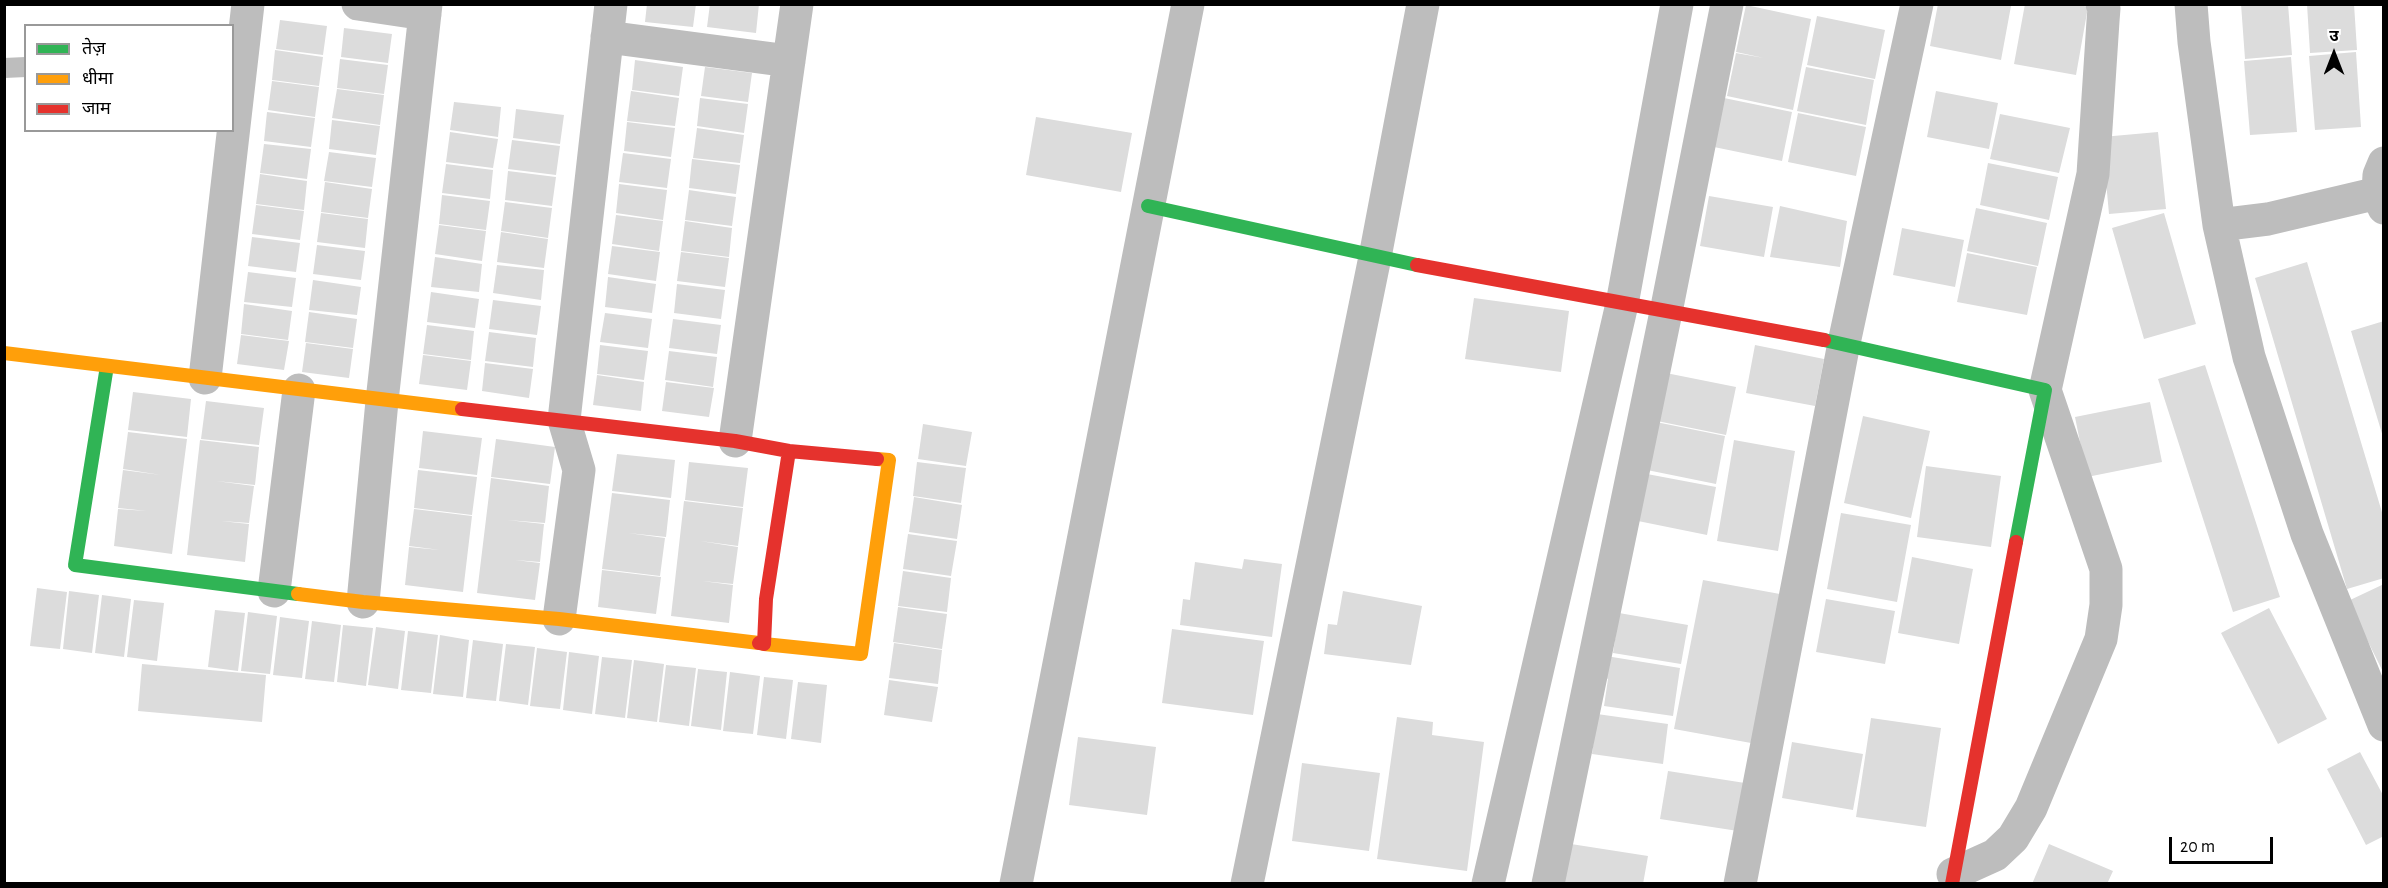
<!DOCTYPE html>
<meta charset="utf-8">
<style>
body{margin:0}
#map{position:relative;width:2388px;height:888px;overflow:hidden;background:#fff;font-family:"Alegreya Sans","Noto Sans Devanagari",sans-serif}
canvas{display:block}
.frame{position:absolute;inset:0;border:6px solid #000;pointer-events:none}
.legend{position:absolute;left:24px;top:24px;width:210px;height:108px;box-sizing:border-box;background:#fff;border:2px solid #999;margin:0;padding:8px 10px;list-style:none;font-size:18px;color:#000}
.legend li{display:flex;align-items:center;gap:12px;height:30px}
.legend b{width:30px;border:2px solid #999}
.north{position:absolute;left:2304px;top:24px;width:60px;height:60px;-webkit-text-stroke:4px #fff;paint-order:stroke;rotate:0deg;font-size:16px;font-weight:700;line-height:24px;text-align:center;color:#000}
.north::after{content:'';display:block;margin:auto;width:21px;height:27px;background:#000;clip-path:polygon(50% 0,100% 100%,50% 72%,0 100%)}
.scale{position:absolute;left:2169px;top:837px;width:104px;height:27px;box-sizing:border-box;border:3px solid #000;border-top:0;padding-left:8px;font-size:18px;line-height:21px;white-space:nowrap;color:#000;-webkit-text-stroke:4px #fff;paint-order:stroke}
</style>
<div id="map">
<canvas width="2388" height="888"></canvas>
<div class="frame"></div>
<ul class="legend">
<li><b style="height:8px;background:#30b455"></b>तेज़</li>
<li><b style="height:8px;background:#ff9f0a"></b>धीमा</li>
<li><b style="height:8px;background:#e5322d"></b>जाम</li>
</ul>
<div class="north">उ</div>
<div class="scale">20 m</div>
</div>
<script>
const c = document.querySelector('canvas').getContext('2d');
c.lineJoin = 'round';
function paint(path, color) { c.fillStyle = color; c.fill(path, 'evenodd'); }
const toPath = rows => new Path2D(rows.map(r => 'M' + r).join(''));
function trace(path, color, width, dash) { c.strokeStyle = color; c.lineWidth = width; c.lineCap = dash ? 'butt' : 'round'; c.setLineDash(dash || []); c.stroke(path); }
paint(toPath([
 [647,4,696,4,693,27,645,22],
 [710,4,759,4,756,33,707,27],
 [1938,4,2011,6,2001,60,1930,46],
 [2025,4,2076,4,2088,7,2076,75,2014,64],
 [2241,4,2288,4,2292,55,2245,59],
 [2307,4,2354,4,2357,50,2310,53],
 [1746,5,1811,19,1793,110,1727,96,1736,53,1764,58,1736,52],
 [1817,16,1885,30,1875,79,1807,65],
 [280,20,327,26,323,55,276,49],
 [344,28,392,34,388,63,341,57],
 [275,50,323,57,319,86,272,80],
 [2356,52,2361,127,2315,130,2309,56],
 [2291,57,2297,132,2250,135,2244,61],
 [340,59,388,65,384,94,337,88],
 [635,60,683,67,679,96,632,90],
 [705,67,752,73,748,102,701,96],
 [1806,67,1874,80,1866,125,1797,111],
 [272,81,319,87,315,117,268,110],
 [337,89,384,95,380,125,332,118],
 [631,91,679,98,675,126,627,121],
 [1936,91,1998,103,1989,149,1927,137],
 [700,98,748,104,744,133,697,126],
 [1724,98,1792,112,1782,161,1714,147],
 [454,102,501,107,498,137,450,130],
 [516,109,564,115,560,144,513,138],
 [267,112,315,118,311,147,264,141],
 [1798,113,1866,127,1856,176,1788,162],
 [2000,114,2070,128,2059,173,1990,159],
 [1036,117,1132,133,1121,192,1026,175],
 [332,120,380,126,376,155,329,149],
 [627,122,675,128,671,157,624,151],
 [697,128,744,135,740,163,693,158],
 [450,132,498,139,493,168,446,162],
 [2158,132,2166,209,2109,214,2102,137],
 [512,140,560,146,556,175,508,169],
 [264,144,311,149,307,179,260,173],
 [329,152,376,158,372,187,324,181],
 [623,153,671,159,667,188,619,182],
 [692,159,740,165,736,194,689,188],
 [1988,163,2058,177,2049,220,1980,205],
 [446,164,493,170,490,199,442,193],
 [508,171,556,177,552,206,505,200],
 [260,174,307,181,304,210,256,204],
 [325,182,372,189,368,218,321,212],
 [619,184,667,190,663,220,616,213],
 [689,190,736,197,732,226,685,220],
 [442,195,490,201,486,230,439,224],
 [1709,196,1773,207,1764,257,1700,246],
 [505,202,552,208,548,238,501,231],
 [256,205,304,211,300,240,252,234],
 [1780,206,1847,221,1840,267,1770,257],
 [1976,208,2047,223,2038,266,1967,251],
 [321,213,368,219,365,248,317,242],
 [2164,213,2196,324,2144,339,2112,228],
 [616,215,663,221,659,251,612,244],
 [685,221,732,228,729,257,681,251],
 [439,225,486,231,482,261,435,254],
 [1902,228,1964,240,1955,287,1893,275],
 [501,232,548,239,544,268,497,262],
 [252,237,300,243,296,272,248,266],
 [317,245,365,251,361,280,313,274],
 [612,246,660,252,656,281,608,274],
 [681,252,729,258,725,287,677,281],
 [1967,253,2037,267,2027,315,1957,302],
 [435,257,482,264,479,292,431,287],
 [2307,262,2384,519,2384,578,2347,589,2255,278],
 [497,265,544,270,541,300,493,293],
 [248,272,296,278,292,307,244,302],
 [608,277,656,284,652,313,605,307],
 [313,280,361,287,357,315,309,310],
 [677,284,725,290,721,319,674,313],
 [431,292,479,299,475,328,427,322],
 [1474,298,1569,311,1561,372,1465,359],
 [493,300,541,306,537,335,489,329],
 [244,304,292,311,288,340,241,334],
 [309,312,357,319,353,348,305,342],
 [605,313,652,319,648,348,600,342],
 [673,319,721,325,717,354,669,348],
 [2384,321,2384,437,2383,437,2351,331],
 [427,325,474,331,471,360,423,354],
 [489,332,536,338,533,367,485,361],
 [241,335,289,341,284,370,237,364],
 [306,343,353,349,349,378,302,372],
 [600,345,648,351,644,380,597,374],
 [1755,345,1824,359,1815,406,1746,393],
 [669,351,717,357,713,387,665,380],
 [423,355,471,361,467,390,419,384],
 [485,363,533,369,529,398,482,391],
 [2205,365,2280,597,2233,612,2158,379],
 [1666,373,1736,387,1726,435,1657,421],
 [597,375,644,382,641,411,593,405],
 [666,382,714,388,709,417,662,411],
 [133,392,191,399,187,437,128,430],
 [206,401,264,408,259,445,201,439],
 [2150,402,2162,462,2087,477,2075,417],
 [1863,416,1930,431,1911,518,1844,503],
 [1656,422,1725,436,1716,484,1647,470],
 [923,424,972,432,966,466,918,459],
 [423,431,482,438,477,475,419,468],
 [128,432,187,439,172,554,114,546,118,509,147,511,118,508,123,470,161,475,123,469],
 [496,439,555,447,550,484,491,477],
 [200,440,259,447,255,485,216,481,254,486,249,523,221,521,249,524,245,562,187,555],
 [1734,440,1795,451,1778,551,1717,541],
 [617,454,675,460,671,498,612,491],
 [689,462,748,468,743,507,685,500],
 [917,462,966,468,961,503,913,496],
 [1926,466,2001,476,1991,547,1917,537],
 [418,470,477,477,472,515,414,508],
 [1647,474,1716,487,1707,535,1638,521],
 [491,478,549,486,545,523,507,520,544,524,540,562,515,560,540,563,535,600,477,593],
 [612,493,670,500,666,537,628,533,665,538,660,576,602,569],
 [914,497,962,505,957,539,909,532],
 [684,501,743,508,738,546,700,541,738,547,733,584,702,581,733,585,729,623,671,616],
 [414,509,472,516,463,592,405,585,409,547,440,550,409,546],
 [1841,513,1911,525,1897,602,1827,589],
 [908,534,957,541,951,576,903,569],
 [1912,557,1973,569,1959,644,1898,633],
 [1244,559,1282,564,1272,637,1180,625,1183,599,1190,600,1195,562,1242,569],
 [602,570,661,577,656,614,598,607],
 [903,571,951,578,947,612,898,606],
 [1703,580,1780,594,1751,743,1674,729],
 [2384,584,2384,674,2348,601],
 [37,588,67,592,60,649,30,646],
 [69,591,99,595,92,653,63,649],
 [1343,591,1422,606,1411,665,1324,654,1328,624,1337,625],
 [102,595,131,599,124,657,95,653],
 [1826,599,1895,611,1885,664,1816,652],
 [134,600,164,603,157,661,127,657],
 [898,607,947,614,942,649,893,642],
 [2269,608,2327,719,2278,744,2221,633],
 [215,610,245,613,238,671,208,667],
 [248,612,277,616,270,674,241,671],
 [1619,613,1688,625,1681,664,1613,653],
 [280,617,309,621,302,678,273,675],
 [312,621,341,625,334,682,305,679],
 [343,625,373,628,366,686,337,682],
 [376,627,405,631,398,689,368,685],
 [1172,629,1264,641,1253,715,1162,703],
 [408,631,438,635,431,693,401,690],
 [440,635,469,640,463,697,433,694],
 [473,640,503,644,496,701,466,698],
 [894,643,942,650,938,684,889,678],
 [506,644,535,647,528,705,499,701],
 [537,648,567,652,560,709,530,706],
 [569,652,599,656,592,714,563,710],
 [1606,656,1680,668,1673,716,1604,706,1608,679,1603,676],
 [602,657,632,660,625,718,595,714],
 [634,660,664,664,657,722,627,718],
 [142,664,266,675,262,722,138,711],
 [666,665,696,668,689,726,659,722],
 [698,669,727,672,721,730,691,726],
 [730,672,760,676,753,734,723,731],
 [764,677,793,680,786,739,757,735],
 [889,680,938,687,932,722,884,715],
 [798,682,827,685,821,743,791,739],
 [1597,714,1668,724,1663,764,1592,754],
 [1397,717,1433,722,1432,735,1484,742,1467,871,1377,859],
 [1871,718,1941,728,1926,827,1856,817],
 [1078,737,1156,747,1147,815,1069,805],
 [1792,742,1863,754,1853,810,1782,798],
 [2360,752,2384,797,2384,836,2366,845,2327,769],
 [1302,763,1380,773,1369,851,1292,841],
 [1668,771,1745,783,1738,831,1660,819],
 [1571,844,1648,856,1643,884,1564,884],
 [2049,844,2113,871,2107,884,2032,884]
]), '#dcdcdc');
trace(toPath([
 [4,68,26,67]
]), '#bdbdbd', 20);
trace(toPath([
 [358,4,425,14],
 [2191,4,2194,42,2219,225,2249,357,2307,534,2384,725],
 [607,37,789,61],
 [2384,163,2379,175,2378,193,2384,208],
 [2219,225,2268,219,2378,193],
 [205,378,248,4],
 [735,441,797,4],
 [274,591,299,390],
 [363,602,382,401,426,4],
 [559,619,579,470,564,420,611,4],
 [1953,874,1995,855,2013,838,2031,808,2101,639,2106,605,2106,569,2045,390,2093,174,2103,21,2104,8,2102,4],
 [1016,884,1188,4],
 [1247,884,1375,257,1423,4],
 [1488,884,1622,304,1677,4],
 [1548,884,1666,312,1727,4],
 [1740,884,1844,343,1917,4]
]), '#bdbdbd', 33);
trace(toPath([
 [1148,206,1417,265],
 [1824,340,2045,390,2016,542],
 [107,366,75,565,298,594]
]), '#30b455', 14);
trace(toPath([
 [4,353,462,409],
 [298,594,363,602,559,619,759,643],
 [764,644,861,654,889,460,877,459]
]), '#ff9f0a', 14);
trace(toPath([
 [1417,265,1824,340],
 [462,409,735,441,789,451,877,459],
 [759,643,764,644,766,599,789,451],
 [1952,884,2016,542]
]), '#e5322d', 14);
</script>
